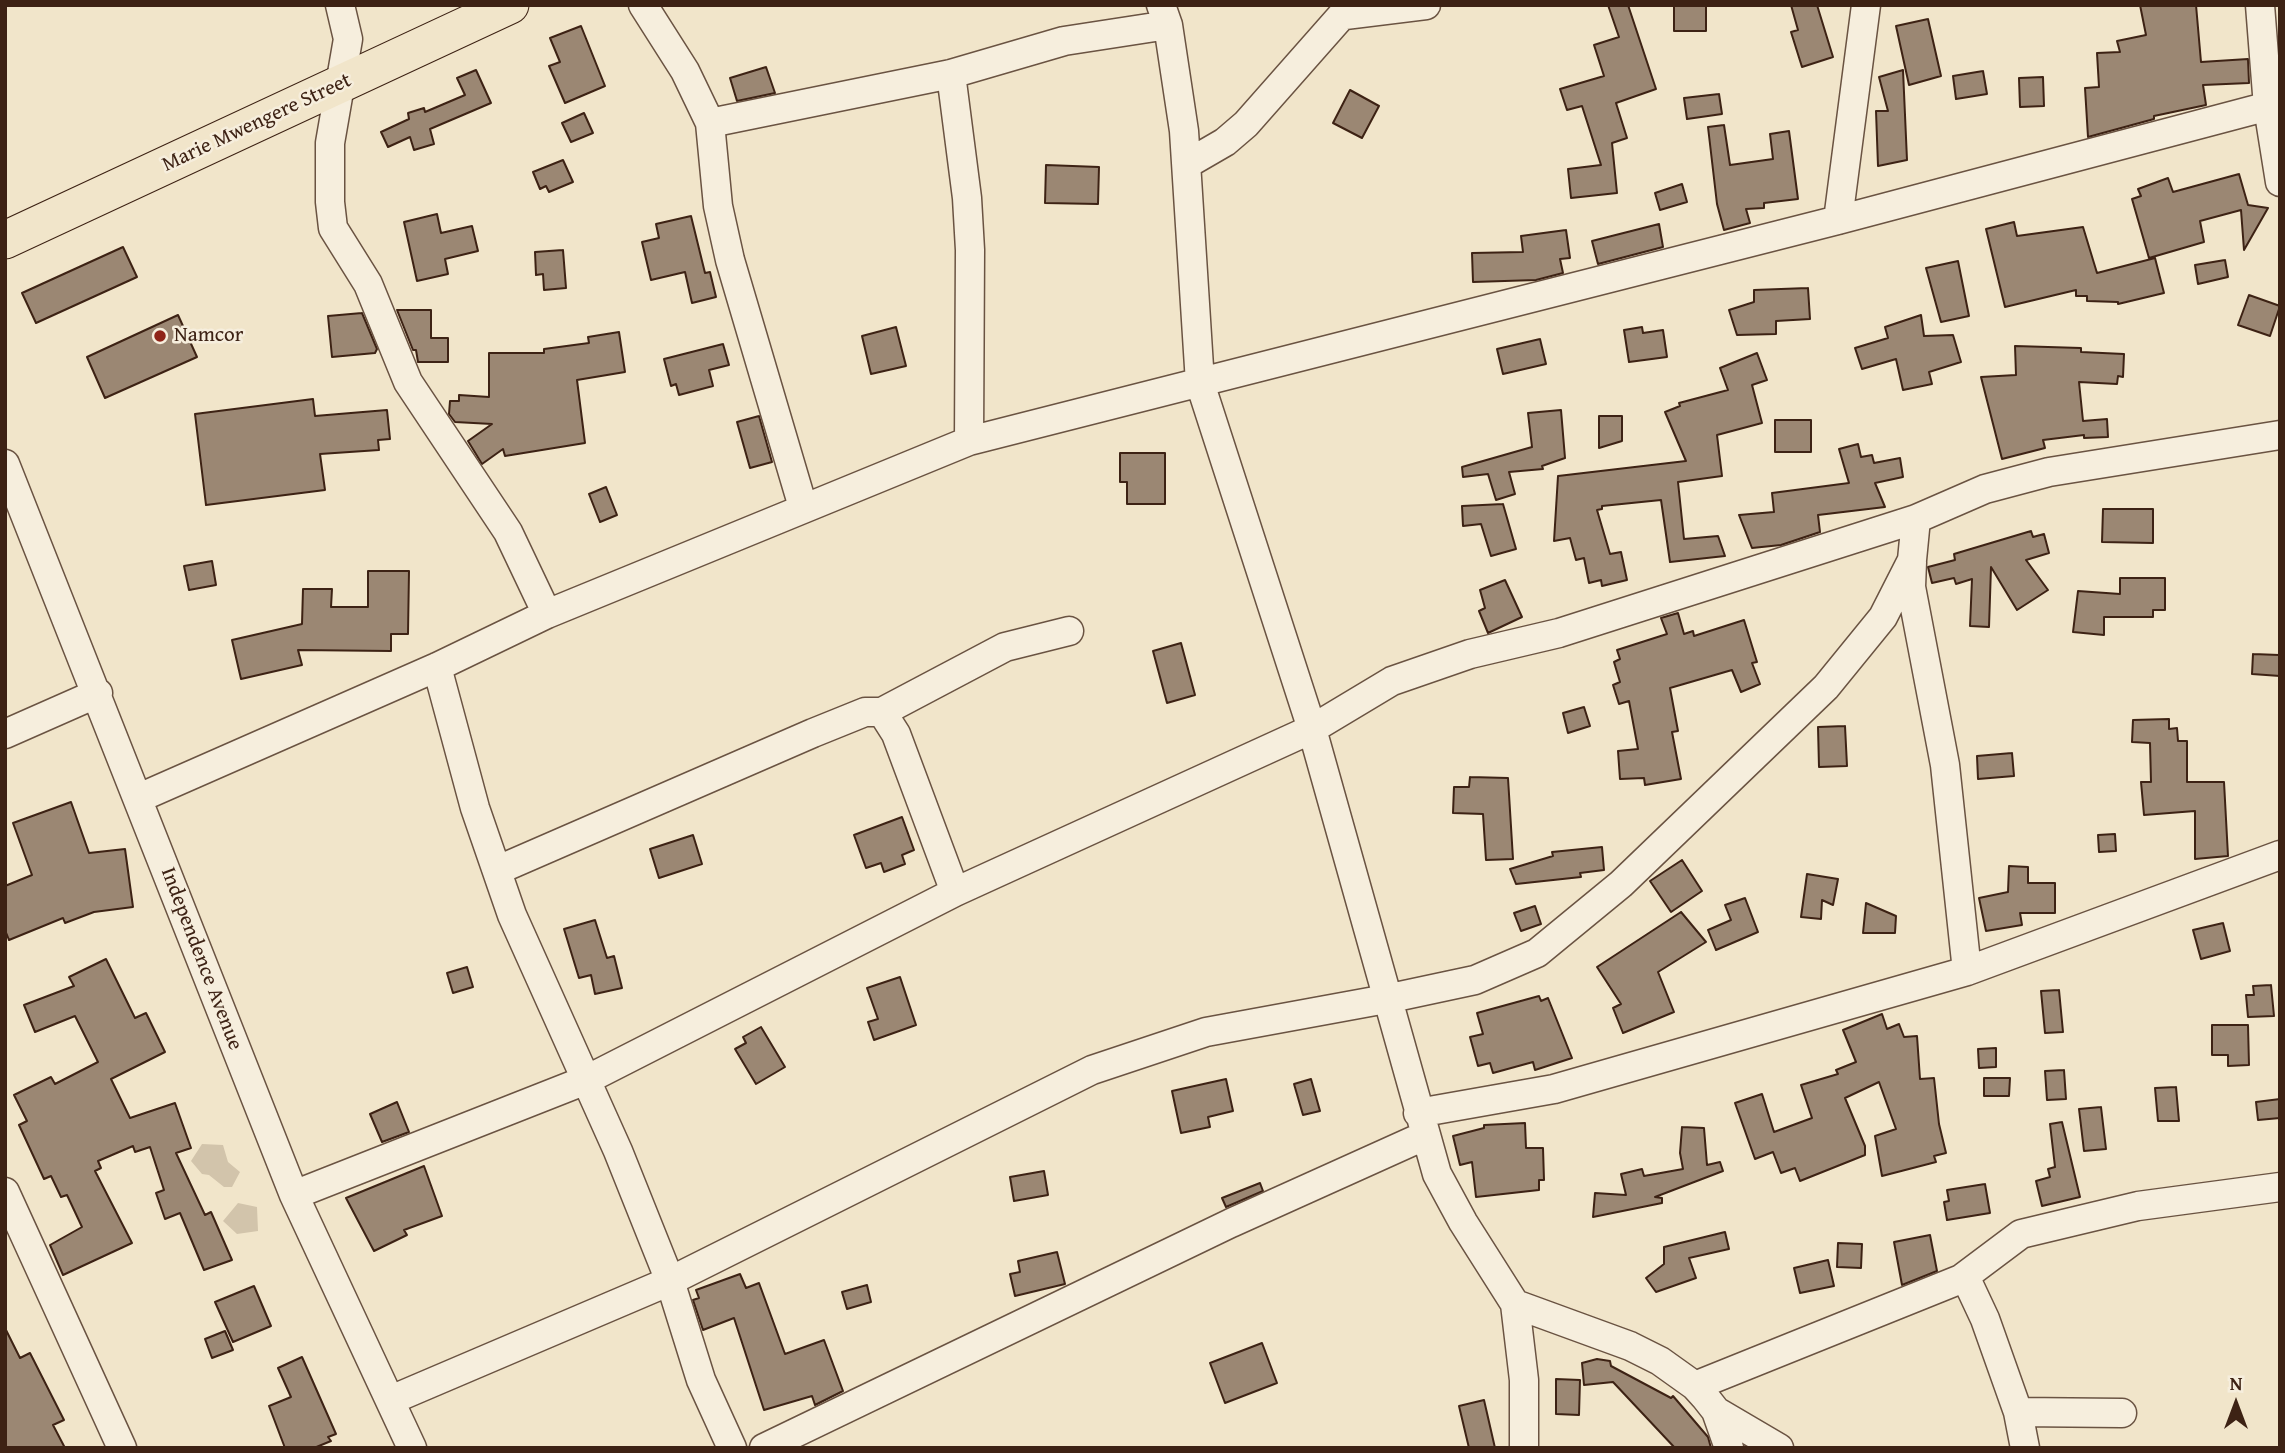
<!DOCTYPE html>
<style>
body{margin:0}
#map{position:relative;width:2285px;height:1453px;overflow:hidden;background:#f1e5ca;font-family:"Gentium Book Plus",serif}
canvas{display:block}
.frame{position:absolute;inset:0;border:7px solid #3d2214;pointer-events:none}
.north{position:absolute;left:2201px;top:1369px;width:70px;height:70px;-webkit-text-stroke:5px #f6eedd;paint-order:stroke;rotate:0deg;font-size:19px;font-weight:700;line-height:28px;text-align:center;color:#3d2214}
.north::after{content:'';display:block;margin:auto;width:24px;height:32px;background:#3d2214;clip-path:polygon(50% 0,100% 100%,50% 72%,0 100%)}
</style>
<div id="map">
<canvas width="2285" height="1453"></canvas>
<div class="frame"></div>
<div class="north">N</div>
</div>
<script>
const c = document.querySelector('canvas').getContext('2d');
c.lineJoin = 'round';
function paint(path, color) { c.fillStyle = color; c.fill(path, 'evenodd'); }
const toPath = rows => new Path2D(rows.map(r => 'M' + r).join(''));
function trace(path, color, width, dash) { c.strokeStyle = color; c.lineWidth = width; c.lineCap = dash ? 'butt' : 'round'; c.setLineDash(dash || []); c.stroke(path); }
function label(font, color, halo, rows, align = 'center') {
  c.font = font + ' "Gentium Book Plus",serif'; c.lineWidth = 5; c.setLineDash([]); c.textBaseline = 'middle'; c.strokeStyle = halo; c.fillStyle = color; for (const [text, x, y, turn = 0] of rows) {
    c.save(); c.translate(x, y); c.rotate((+turn || 0) * Math.PI / 180); c.textAlign = isNaN(turn) ? turn : align; if (halo) c.strokeText(text, 0, 0); c.fillText(text, 0, 0); c.restore();
  }
}
paint(toPath([
 [202,1144,223,1145,228,1162,240,1172,232,1187,224,1187,209,1175,202,1174,191,1161],
 [238,1203,257,1207,258,1231,237,1234,223,1221]
]), '#d2c4ab');
const building = toPath([
 [1608,5,1628,5,1656,89,1616,103,1627,138,1612,143,1617,193,1571,198,1568,169,1601,165,1582,106,1567,110,1560,89,1604,76,1594,45,1619,37,1608,5],
 [1674,5,1706,5,1706,31,1674,31,1674,5],
 [1791,5,1817,5,1833,57,1802,67,1791,32,1798,30,1791,5],
 [2140,5,2196,5,2201,62,2248,59,2249,83,2203,85,2206,105,2154,116,2154,119,2088,137,2085,88,2099,87,2097,53,2120,52,2117,41,2146,35,2140,5],
 [1928,19,1941,76,1909,85,1896,26,1928,19],
 [581,26,605,86,565,103,549,66,560,62,550,38,581,26],
 [766,67,775,93,737,101,730,78,766,67],
 [476,70,491,103,430,129,434,144,414,150,410,137,388,147,381,132,409,119,408,113,424,108,425,112,465,95,457,78,476,70],
 [1903,70,1907,160,1878,166,1876,111,1888,111,1879,77,1903,70],
 [1983,71,1987,94,1956,99,1953,76,1983,71],
 [2043,77,2044,106,2020,107,2019,78,2043,77],
 [1350,90,1379,106,1362,138,1333,123,1350,90],
 [1719,94,1722,114,1687,119,1684,98,1719,94],
 [584,113,593,133,571,142,562,123,584,113],
 [1724,125,1730,165,1773,159,1770,134,1789,131,1798,199,1764,203,1764,208,1746,209,1750,223,1724,230,1717,204,1708,127,1724,125],
 [563,160,573,182,549,192,546,186,540,189,533,172,563,160],
 [1046,165,1099,167,1098,204,1045,203,1046,165],
 [2239,174,2248,205,2268,208,2244,250,2241,210,2200,221,2204,242,2149,258,2132,199,2141,196,2138,189,2168,178,2173,192,2239,174],
 [1682,184,1687,202,1660,210,1655,193,1682,184],
 [437,214,441,233,472,226,478,251,445,259,448,274,417,281,404,222,437,214],
 [691,216,705,273,710,272,716,297,692,303,685,272,651,280,642,242,659,238,656,224,691,216],
 [2014,222,2017,236,2083,227,2097,273,2155,258,2164,293,2118,304,2118,302,2087,301,2087,296,2076,296,2076,290,2005,307,1986,229,2014,222],
 [1659,224,1663,247,1598,264,1592,241,1659,224],
 [1566,230,1570,258,1560,259,1563,273,1536,280,1473,282,1472,253,1523,252,1521,236,1566,230],
 [123,247,137,277,36,323,22,293,123,247],
 [563,250,566,288,544,290,543,274,536,275,535,252,563,250],
 [2225,260,2228,277,2198,284,2195,265,2225,260],
 [1958,261,1969,316,1941,322,1926,268,1958,261],
 [1808,288,1810,319,1776,321,1776,334,1737,335,1729,310,1754,302,1754,290,1808,288],
 [2249,295,2280,306,2270,336,2238,325,2249,295],
 [397,310,431,310,431,338,448,338,448,362,418,362,416,350,413,350,397,310],
 [362,313,377,349,375,353,332,357,328,316,362,313],
 [178,315,197,357,105,398,87,357,178,315],
 [1921,315,1924,336,1953,335,1961,362,1929,372,1932,384,1903,390,1896,359,1862,369,1855,348,1888,338,1885,327,1921,315],
 [896,327,906,366,871,374,862,336,896,327],
 [1642,327,1643,333,1663,330,1667,357,1629,362,1624,330,1642,327],
 [619,332,625,372,577,380,585,443,505,456,503,449,482,464,468,441,492,424,455,422,449,414,450,401,459,401,459,395,489,397,489,353,544,353,544,349,589,343,588,337,619,332],
 [1540,339,1546,364,1503,374,1497,349,1540,339],
 [723,344,729,365,709,370,713,386,679,395,676,384,671,386,664,359,723,344],
 [2015,346,2081,348,2081,352,2124,354,2123,377,2118,376,2117,384,2079,382,2083,421,2107,419,2108,437,2084,438,2084,435,2043,440,2045,448,2002,459,1981,377,2016,375,2015,346],
 [1757,353,1767,380,1752,385,1762,423,1717,435,1722,476,1678,482,1684,539,1718,536,1725,556,1670,562,1661,500,1602,506,1602,509,1597,510,1610,554,1621,552,1627,580,1602,586,1601,580,1589,583,1584,558,1576,560,1570,538,1554,541,1558,476,1686,461,1665,412,1680,406,1679,403,1728,390,1720,368,1757,353],
 [313,399,315,416,387,410,390,439,378,440,379,450,320,454,325,490,206,505,195,414,313,399],
 [1561,410,1565,458,1542,466,1543,469,1509,472,1515,494,1496,500,1488,474,1463,477,1462,467,1532,447,1528,413,1561,410],
 [759,416,772,462,750,468,737,422,759,416],
 [1599,416,1622,416,1622,441,1599,448,1599,416],
 [1775,420,1811,420,1811,452,1775,452,1775,420],
 [1858,444,1861,457,1872,455,1874,463,1900,458,1903,477,1875,483,1885,507,1818,515,1820,532,1781,545,1752,548,1739,515,1774,512,1772,493,1849,483,1839,449,1858,444],
 [1120,453,1165,453,1165,504,1127,504,1127,482,1120,482,1120,453],
 [606,487,617,515,600,522,589,494,606,487],
 [1503,504,1516,549,1491,556,1481,524,1463,526,1462,506,1503,504],
 [2103,509,2153,509,2153,543,2102,542,2103,509],
 [2031,531,2033,537,2044,534,2049,553,2026,560,2048,590,2017,610,1991,567,1989,627,1970,626,1972,579,1956,584,1954,578,1932,583,1928,567,1955,560,1954,554,2031,531],
 [212,561,216,585,189,590,184,566,212,561],
 [368,571,409,571,408,634,391,634,391,651,298,650,302,665,241,679,232,640,302,624,303,589,332,589,331,607,368,607,368,571],
 [2120,578,2165,578,2165,610,2153,610,2153,617,2104,617,2104,635,2073,632,2078,591,2120,594,2120,578],
 [1505,580,1522,617,1488,633,1479,611,1485,608,1480,590,1505,580],
 [1678,613,1684,634,1693,631,1694,636,1744,620,1757,662,1752,663,1760,684,1741,692,1732,670,1670,688,1678,731,1672,732,1681,779,1645,785,1644,778,1620,779,1618,751,1638,749,1629,701,1619,704,1613,685,1620,682,1614,662,1620,659,1617,650,1667,634,1661,618,1678,613],
 [1181,643,1195,695,1167,703,1153,651,1181,643],
 [2253,654,2279,655,2280,676,2252,674,2253,654],
 [1584,707,1590,726,1568,733,1563,713,1584,707],
 [2169,719,2169,729,2177,728,2178,741,2187,741,2187,782,2224,782,2228,856,2195,859,2195,811,2144,815,2141,782,2151,782,2150,743,2132,742,2133,720,2169,719],
 [1845,726,1847,766,1819,767,1818,727,1845,726],
 [2012,753,2014,776,1978,779,1977,756,2012,753],
 [1470,777,1508,778,1513,859,1486,860,1483,814,1453,813,1454,787,1469,787,1470,777],
 [71,802,89,853,125,849,133,907,94,912,65,923,63,918,9,940,5,930,5,886,32,875,13,823,71,802],
 [902,817,914,850,902,855,905,864,884,872,881,863,866,868,854,835,902,817],
 [2115,834,2116,851,2099,852,2098,835,2115,834],
 [693,835,702,864,659,878,650,849,693,835],
 [1602,847,1604,870,1580,873,1581,877,1516,884,1510,869,1553,856,1552,852,1602,847],
 [1682,860,1702,891,1671,912,1650,881,1682,860],
 [2009,866,2028,867,2028,883,2055,883,2055,913,2020,913,2022,925,1986,931,1979,898,2008,892,2009,866],
 [1807,874,1838,879,1833,905,1822,900,1821,919,1801,917,1807,874],
 [1745,898,1758,932,1716,950,1708,930,1731,920,1725,905,1745,898],
 [1866,903,1896,916,1895,933,1863,933,1866,903],
 [1535,906,1541,924,1521,931,1514,913,1535,906],
 [1681,912,1706,942,1658,972,1674,1012,1623,1033,1613,1008,1621,1004,1597,967,1681,912],
 [595,920,607,958,614,956,622,988,595,994,591,975,579,978,564,929,595,920],
 [2223,923,2230,951,2201,959,2193,930,2223,923],
 [106,959,135,1018,146,1013,165,1052,111,1079,130,1118,175,1103,191,1148,176,1153,205,1215,211,1212,232,1260,204,1270,180,1213,165,1219,156,1193,164,1190,150,1147,135,1152,133,1146,98,1161,101,1168,95,1171,132,1243,63,1275,50,1245,82,1227,67,1195,61,1197,51,1176,44,1179,19,1125,27,1121,14,1095,51,1077,55,1084,98,1062,75,1016,35,1032,24,1005,74,986,69,977,106,959],
 [467,967,473,987,453,993,447,973,467,967],
 [900,977,916,1025,874,1040,868,1022,878,1019,867,988,900,977],
 [2271,985,2274,1016,2248,1017,2246,995,2254,995,2253,986,2271,985],
 [2059,990,2063,1032,2045,1033,2041,991,2059,990],
 [1539,996,1541,1001,1548,998,1572,1058,1535,1070,1533,1062,1493,1073,1490,1063,1478,1066,1470,1037,1483,1034,1477,1013,1539,996],
 [1882,1014,1887,1029,1899,1024,1904,1037,1917,1036,1920,1079,1934,1078,1939,1124,1946,1153,1934,1156,1936,1162,1882,1176,1875,1136,1896,1129,1879,1082,1845,1098,1865,1146,1865,1155,1800,1181,1795,1168,1781,1173,1773,1152,1755,1159,1735,1103,1762,1094,1774,1132,1812,1118,1801,1085,1838,1074,1836,1070,1856,1062,1843,1030,1882,1014],
 [2212,1025,2248,1025,2249,1065,2228,1066,2228,1055,2212,1055,2212,1025],
 [761,1027,785,1067,756,1084,735,1049,746,1043,743,1037,761,1027],
 [1996,1048,1996,1067,1979,1068,1978,1049,1996,1048],
 [2064,1070,2066,1099,2047,1100,2045,1071,2064,1070],
 [1984,1078,2010,1078,2009,1096,1984,1096,1984,1078],
 [1226,1079,1233,1111,1208,1117,1210,1127,1181,1133,1172,1091,1226,1079],
 [1311,1079,1320,1111,1303,1115,1294,1084,1311,1079],
 [2176,1087,2179,1121,2158,1121,2155,1088,2176,1087],
 [2280,1099,2280,1118,2258,1120,2256,1102,2280,1099],
 [397,1102,409,1132,382,1142,370,1114,397,1102],
 [2101,1107,2106,1149,2084,1151,2079,1109,2101,1107],
 [2062,1122,2080,1197,2042,1206,2036,1181,2050,1177,2048,1169,2055,1167,2050,1124,2062,1122],
 [1525,1123,1526,1148,1543,1148,1544,1180,1539,1180,1539,1190,1476,1197,1472,1162,1460,1165,1453,1136,1484,1128,1484,1125,1525,1123],
 [1682,1127,1704,1128,1707,1165,1720,1162,1723,1171,1655,1197,1662,1198,1662,1203,1593,1217,1595,1193,1626,1195,1621,1174,1642,1169,1644,1176,1683,1169,1680,1153,1682,1127],
 [424,1166,442,1216,404,1230,407,1235,374,1251,346,1198,424,1166],
 [1044,1171,1048,1195,1014,1201,1010,1177,1044,1171],
 [1260,1183,1263,1191,1226,1207,1222,1198,1260,1183],
 [1985,1184,1990,1213,1947,1220,1944,1202,1949,1201,1947,1190,1985,1184],
 [1725,1232,1729,1249,1689,1258,1696,1278,1656,1292,1646,1278,1664,1264,1664,1247,1725,1232],
 [1930,1235,1937,1271,1902,1285,1894,1242,1930,1235],
 [1838,1243,1862,1244,1861,1268,1837,1267,1838,1243],
 [1057,1252,1065,1284,1015,1296,1010,1274,1020,1272,1018,1261,1057,1252],
 [1828,1260,1834,1286,1800,1293,1794,1268,1828,1260],
 [740,1274,746,1288,759,1283,785,1354,824,1340,843,1391,815,1405,812,1396,764,1410,734,1318,703,1330,693,1300,699,1298,696,1290,740,1274],
 [867,1285,871,1302,847,1309,842,1292,867,1285],
 [254,1286,271,1326,233,1342,215,1302,254,1286],
 [5,1328,20,1358,30,1353,64,1420,53,1425,65,1448,5,1448,5,1328],
 [225,1331,233,1350,212,1358,205,1339,225,1331],
 [1262,1343,1277,1383,1225,1403,1210,1363,1262,1343],
 [302,1357,336,1434,328,1437,331,1441,314,1448,285,1448,269,1406,291,1397,278,1368,302,1357],
 [1597,1359,1610,1361,1611,1366,1671,1398,1673,1396,1708,1437,1711,1448,1675,1448,1613,1382,1584,1385,1582,1363,1597,1359],
 [1556,1379,1580,1380,1579,1415,1556,1414,1556,1379],
 [1484,1400,1495,1448,1469,1448,1459,1406,1484,1400]
]);
paint(building, '#9b8773');
trace(building, '#3d2214', 2);
const minor = toPath([
 [340,5,348,39,330,143,330,202,333,228,368,284,408,382,508,532,547,614],
 [643,5,685,71,710,123,718,206,730,260,803,507],
 [1161,5,1168,25,1184,131,1200,383,1312,729,1437,1174,1463,1222,1515,1304,1524,1380,1524,1448],
 [2260,5,2268,107,2280,182],
 [1345,15,1426,5],
 [951,74,967,198,970,250,969,441],
 [710,123,951,74,1064,41,1168,25],
 [1187,164,1225,142,1246,124,1351,5],
 [1838,220,1866,5],
 [5,464,294,1195,412,1448],
 [1912,562,1911,587,1945,765,1967,971],
 [437,667,475,808,512,915,618,1151,670,1281,701,1380,732,1448],
 [882,712,1005,647,1069,631],
 [5,734,98,693],
 [139,798,437,667,547,614,969,441,1838,220,2280,103],
 [498,870,813,733,865,712,882,712,896,734,955,892],
 [1418,1113,1554,1089,1967,971,2280,855],
 [5,1192,122,1448],
 [294,1195,586,1080,955,892,1312,729,1392,681,1470,654,1559,633,1916,519,1985,489,2049,472,2280,435],
 [1961,1279,1970,1287,1985,1319,2018,1412,2025,1448],
 [1515,1304,1630,1346,1660,1361,1695,1386,1705,1397,1716,1411,1729,1448],
 [1695,1386,1961,1279,2021,1234,2138,1206,2280,1187],
 [391,1400,670,1281,1092,1070,1206,1032,1386,999,1475,980,1537,953,1621,884,1826,687,1883,617,1912,560,1916,519],
 [1716,1411,1779,1448],
 [2018,1412,2122,1413],
 [764,1448,1231,1223,1424,1136]
]);
const major = toPath([
 [5,240,510,5]
]);
trace(minor, '#6a5342', 31);
trace(major, '#3d2214', 39);
trace(minor, '#f6eedd', 28);
trace(major, '#f1e5ca', 37);
for (const [x, y, r, color] of [
 [160,336,7,"#8f2418"]
]) { const dot = new Path2D(); dot.arc(x, y, r, 0, 2 * Math.PI); c.fillStyle = color; c.fill(dot); trace(dot, '#f6eedd', 2.5); }
label('21px', '#3d2214', '#f6eedd', [
 ["Marie Mwengere Street",257,123,-25],
 ["Independence Avenue",201,959,69]
]);
label('21px', '#3d2214', '#f6eedd', [
 ["Namcor",174,336]
], 'left');
</script>
